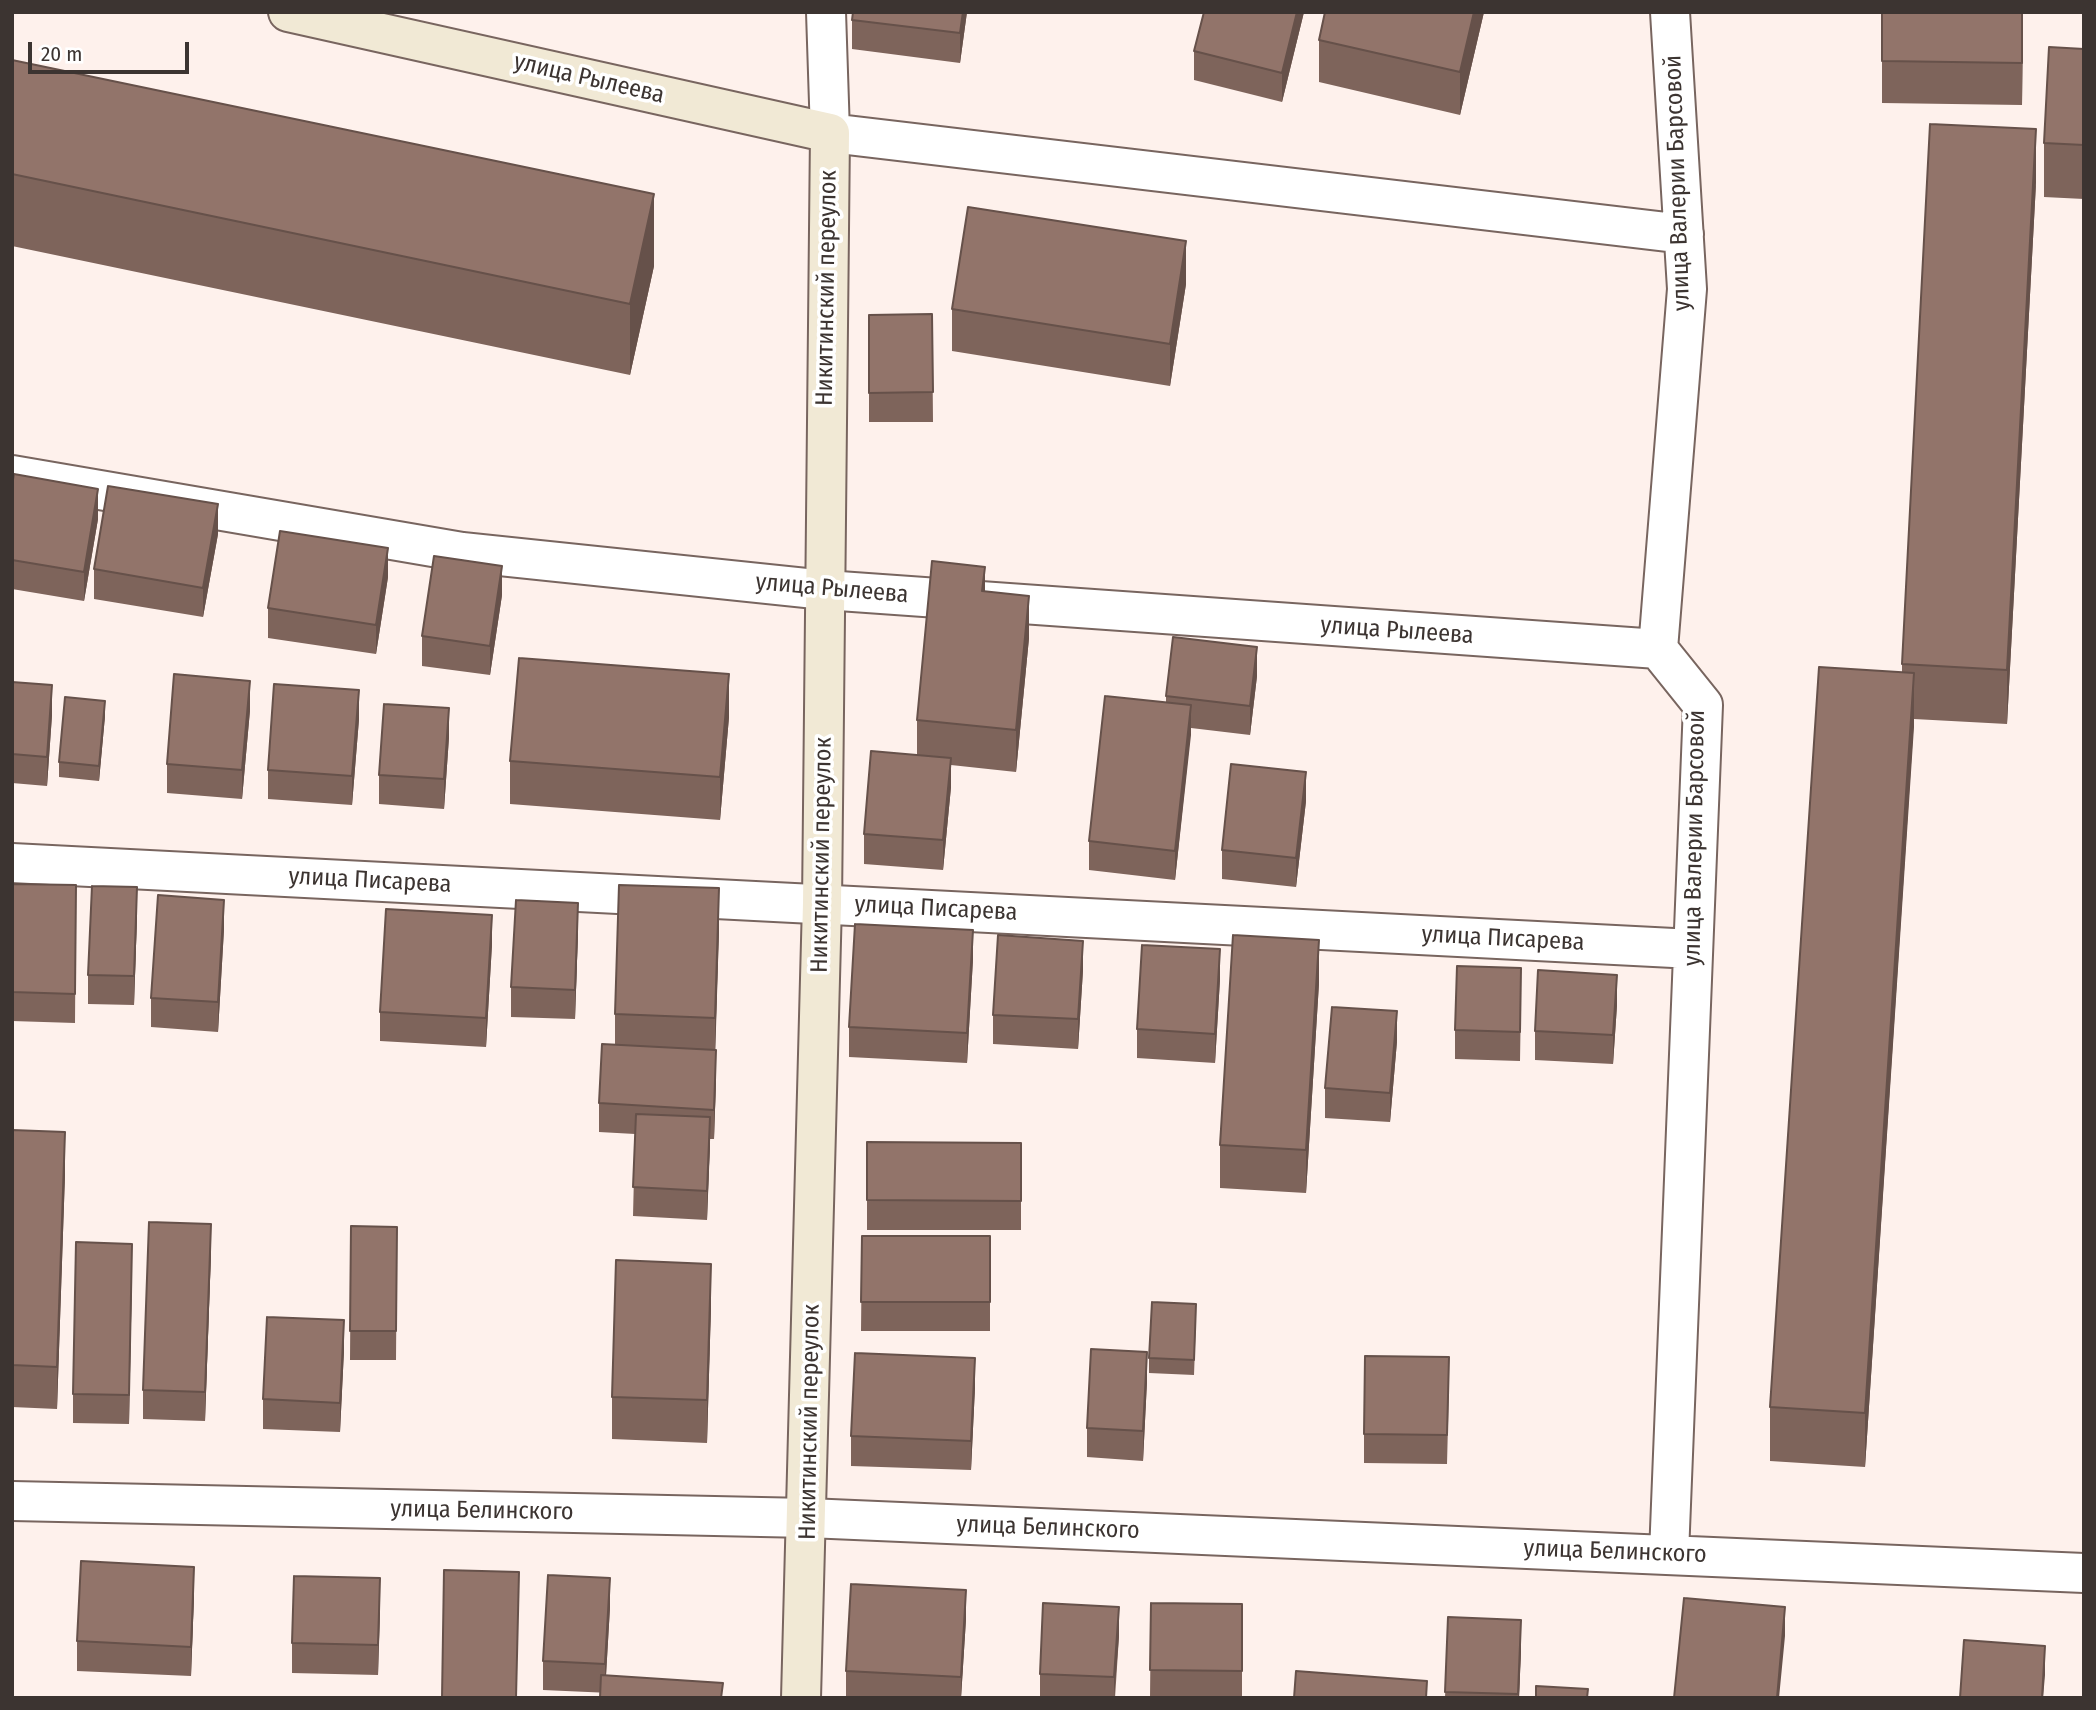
<!DOCTYPE html>
<meta charset="utf-8">
<style>
body{margin:0}
#map{position:relative;width:2096px;height:1710px;overflow:hidden;background:#fef1ec;font-family:"Fira Sans Condensed",sans-serif}
canvas{display:block}
.frame{position:absolute;inset:0;border:14px solid #3c3431;pointer-events:none}
.scale{position:absolute;left:28px;top:42px;width:161px;height:32px;box-sizing:border-box;border:4px solid #3c3431;border-top:0;padding-left:9px;font-size:21px;line-height:24px;white-space:nowrap;color:#3c3431;-webkit-text-stroke:5px #fff;paint-order:stroke}
</style>
<div id="map">
<canvas width="2096" height="1710"></canvas>
<div class="frame"></div>
<div class="scale">20 m</div>
</div>
<script>
const c = document.querySelector('canvas').getContext('2d');
c.lineJoin = 'round';
const toPath = rows => new Path2D(rows.map(r => 'M' + r).join(''));
function trace(path, color, width, dash) { c.strokeStyle = color; c.lineWidth = width; c.lineCap = dash ? 'butt' : 'round'; c.setLineDash(dash || []); c.stroke(path); }
function paint(path, color) { c.fillStyle = color; c.fill(path, 'evenodd'); }
function label(font, color, halo, rows, align = 'center') {
  c.font = font + ' "Fira Sans Condensed",sans-serif'; c.lineWidth = 7; c.setLineDash([]); c.textBaseline = 'middle'; c.strokeStyle = halo; c.fillStyle = color; for (const [text, x, y, turn = 0] of rows) {
    c.save(); c.translate(x, y); c.rotate((+turn || 0) * Math.PI / 180); c.textAlign = isNaN(turn) ? turn : align; if (halo) c.strokeText(text, 0, 0); c.fillText(text, 0, 0); c.restore();
  }
}
const street = toPath([
 [826,12,830,133,1684,234],
 [12,475,462,552,825,590,1658,649],
 [12,863,1693,949],
 [12,1501,808,1518,2084,1573],
 [1669,1554,1703,705,1658,649,1687,289,1670,12]
]);
const secondary = toPath([
 [288,12,830,133,822,903,801,1698]
]);
trace(street, '#78655f', 42);
trace(secondary, '#78655f', 42);
trace(street, '#fff', 38);
trace(secondary, '#f1e9d5', 38);
paint(toPath([
 [967,12,960,63,852,49,852,20],
 [1304,12,1282,102,1194,80,1194,51],
 [1325,12,1484,12,1460,115,1319,82,1319,40],
 [1882,12,2023,12,2022,105,1882,103],
 [2084,49,2084,199,2044,197,2044,143],
 [12,60,654,266,630,375,12,246],
 [2036,183,2007,724,1914,719,1865,1467,1770,1461,1770,1407,1902,672,1902,664],
 [1186,284,1170,386,952,351,952,309],
 [932,314,933,422,869,422,869,315],
 [12,485,98,519,84,601,12,589],
 [218,534,203,617,94,599,94,569],
 [388,577,376,654,268,638,268,608],
 [985,591,1029,638,1016,772,951,765,951,787,943,870,864,864,864,834,917,755,917,720],
 [502,595,490,675,422,666,422,636],
 [1257,676,1250,735,1191,728,1175,880,1089,870,1089,841,1166,703,1166,696],
 [12,682,52,715,47,786,12,783],
 [250,710,242,799,167,793,167,764],
 [105,716,99,781,59,777,59,762],
 [729,717,720,820,510,804,510,761],
 [359,719,352,805,268,799,268,770],
 [449,737,444,809,379,804,379,775],
 [1306,801,1296,887,1222,879,1222,850],
 [12,884,76,885,75,1023,12,1021],
 [137,916,134,1005,88,1004,88,975],
 [224,929,218,1032,151,1027,151,998],
 [719,930,715,1050,716,1079,714,1139,710,1139,707,1220,633,1216,635,1134,599,1132,599,1103,615,1044,615,1014],
 [578,932,575,1019,511,1017,511,987],
 [492,944,486,1047,380,1041,380,1012],
 [973,959,967,1063,849,1057,849,1027],
 [1083,970,1078,1049,993,1044,993,1015],
 [1220,979,1215,1063,1137,1058,1137,1029],
 [1319,983,1306,1193,1220,1188,1220,1145],
 [1521,997,1520,1061,1455,1059,1455,1030],
 [1617,1005,1613,1064,1535,1060,1535,1031],
 [1397,1041,1390,1122,1325,1118,1325,1088],
 [12,1130,65,1174,57,1409,12,1407],
 [867,1142,1021,1143,1021,1230,867,1230],
 [351,1226,397,1227,396,1360,350,1360],
 [862,1236,990,1236,990,1331,861,1331],
 [211,1253,205,1421,143,1419,143,1390],
 [132,1273,129,1424,73,1423,73,1394],
 [711,1306,707,1443,612,1439,612,1397],
 [1196,1319,1194,1375,1149,1373,1149,1358],
 [344,1350,340,1432,263,1429,263,1399],
 [1147,1381,1143,1461,1087,1457,1087,1428],
 [1449,1386,1447,1464,1364,1463,1364,1434],
 [975,1387,971,1470,851,1466,851,1436],
 [194,1596,191,1676,77,1671,77,1641],
 [1151,1603,1242,1604,1242,1698,1150,1698],
 [380,1607,378,1675,292,1673,292,1643],
 [610,1607,606,1675,723,1698,543,1690,543,1661],
 [1448,1617,1521,1650,1519,1698,1445,1698],
 [966,1619,961,1698,846,1698,846,1671],
 [1119,1636,1115,1698,1040,1698,1040,1674]
]), '#7e645b');
paint(toPath([
 [963,12,967,12,960,63,960,33],
 [1297,12,1304,12,1282,102,1282,73],
 [1474,12,1484,12,1460,115,1460,72],
 [2022,12,2023,12,2022,105],
 [2036,129,2036,183,2007,724,2007,670],
 [654,194,654,266,630,375,630,304],
 [1186,241,1186,284,1170,386,1170,344],
 [98,489,98,519,84,601,84,572],
 [218,504,218,534,203,617,203,588],
 [388,548,388,577,376,654,376,625],
 [502,566,502,595,490,675,490,646],
 [985,567,985,609,982,591],
 [1029,596,1029,638,1016,772,1016,730],
 [1257,647,1257,676,1250,735,1250,706],
 [1914,673,1914,727,1865,1467,1865,1413],
 [729,674,729,717,720,820,720,777],
 [250,681,250,710,242,799,242,770],
 [52,685,52,715,47,786,47,757],
 [359,690,359,719,352,805,352,776],
 [105,701,105,716,99,781,99,766],
 [1191,705,1191,735,1175,880,1175,851],
 [449,708,449,737,444,809,444,779],
 [951,758,951,787,943,870,943,840],
 [1306,772,1306,801,1296,887,1296,858],
 [137,887,137,916,134,1005,134,976],
 [719,888,719,930,715,1061,715,1018],
 [224,900,224,929,218,1032,218,1002],
 [578,903,578,932,575,1019,575,990],
 [492,915,492,944,486,1047,486,1018],
 [973,930,973,959,967,1063,967,1033],
 [1319,940,1319,983,1306,1193,1306,1150],
 [1083,941,1083,970,1078,1049,1078,1019],
 [1220,949,1220,979,1215,1063,1215,1034],
 [1617,975,1617,1005,1613,1064,1613,1035],
 [1397,1011,1397,1041,1390,1122,1390,1093],
 [716,1050,716,1079,714,1139,714,1110],
 [710,1117,710,1146,707,1220,707,1191],
 [65,1132,65,1174,57,1409,57,1367],
 [211,1224,211,1253,205,1421,205,1392],
 [132,1244,132,1273,129,1424,129,1395],
 [711,1264,711,1306,707,1443,707,1400],
 [344,1320,344,1350,340,1432,340,1403],
 [1147,1352,1147,1381,1143,1461,1143,1431],
 [975,1358,975,1387,971,1470,971,1441],
 [194,1567,194,1596,191,1676,191,1647],
 [380,1578,380,1607,378,1675,378,1645],
 [610,1578,610,1607,605,1693,605,1664],
 [966,1590,966,1619,961,1698,961,1677],
 [1119,1607,1119,1636,1114,1698,1114,1677],
 [1785,1607,1785,1636,1779,1698,1777,1698],
 [1521,1620,1521,1650,1519,1698,1518,1698],
 [2045,1646,2045,1675,2043,1698,2042,1698]
]), '#66514a');
const building = toPath([
 [853,12,963,12,960,33,852,20,853,12],
 [1204,12,1297,12,1282,73,1194,51,1204,12],
 [1325,12,1474,12,1460,72,1319,40,1325,12],
 [1882,12,2022,12,2022,63,1882,61,1882,12],
 [2049,47,2084,49,2084,145,2044,143,2049,47],
 [12,60,654,194,630,304,12,174,12,60],
 [1930,124,2036,129,2007,670,1902,664,1930,124],
 [968,207,1186,241,1170,344,952,309,968,207],
 [932,314,933,392,869,393,869,315,932,314],
 [14,474,98,489,84,572,12,560,12,485,14,474],
 [108,486,218,504,203,588,94,569,108,486],
 [280,531,388,548,376,625,268,608,280,531],
 [434,556,502,566,490,646,422,636,434,556],
 [932,561,985,567,982,591,1029,596,1016,730,917,720,932,561],
 [1173,637,1257,647,1250,706,1166,696,1173,637],
 [519,658,729,674,720,777,510,761,519,658],
 [1819,667,1914,673,1865,1413,1770,1407,1819,667],
 [174,674,250,681,242,770,167,764,174,674],
 [12,682,52,685,47,757,12,754,12,682],
 [274,684,359,690,352,776,268,770,274,684],
 [1105,696,1191,705,1175,851,1089,841,1105,696],
 [65,697,105,701,99,766,59,762,65,697],
 [384,704,449,708,444,779,379,775,384,704],
 [871,751,951,758,943,840,864,834,871,751],
 [1231,764,1306,772,1296,858,1222,850,1231,764],
 [12,884,76,885,75,994,12,992,12,884],
 [619,885,719,888,715,1018,615,1014,619,885],
 [92,886,137,887,134,976,88,975,92,886],
 [158,895,224,900,218,1002,151,998,158,895],
 [516,900,578,903,575,990,511,987,516,900],
 [386,909,492,915,486,1018,380,1012,386,909],
 [855,924,973,930,967,1033,849,1027,855,924],
 [998,935,1083,941,1078,1019,993,1015,998,935],
 [1233,935,1319,940,1306,1150,1220,1145,1233,935],
 [1142,945,1220,949,1215,1034,1137,1029,1142,945],
 [1457,966,1521,968,1520,1032,1455,1030,1457,966],
 [1538,970,1617,975,1613,1035,1535,1031,1538,970],
 [1332,1007,1397,1011,1390,1093,1325,1088,1332,1007],
 [602,1044,716,1050,714,1110,599,1103,602,1044],
 [636,1114,710,1117,707,1191,633,1187,636,1114],
 [12,1130,65,1132,57,1367,12,1365,12,1130],
 [867,1142,1021,1143,1021,1201,867,1200,867,1142],
 [149,1222,211,1224,205,1392,143,1390,149,1222],
 [351,1226,397,1227,396,1331,350,1331,351,1226],
 [862,1236,990,1236,990,1302,861,1302,862,1236],
 [76,1242,132,1244,129,1395,73,1394,76,1242],
 [616,1260,711,1264,707,1400,612,1397,616,1260],
 [1152,1302,1196,1304,1194,1360,1149,1358,1152,1302],
 [267,1317,344,1320,340,1403,263,1399,267,1317],
 [1091,1349,1147,1352,1143,1431,1087,1428,1091,1349],
 [855,1353,975,1358,971,1441,851,1436,855,1353],
 [1365,1356,1449,1357,1447,1435,1364,1434,1365,1356],
 [81,1561,194,1567,191,1647,77,1641,81,1561],
 [444,1570,519,1572,516,1698,442,1698,444,1570],
 [548,1575,610,1578,605,1664,543,1661,548,1575],
 [294,1576,380,1578,378,1645,292,1643,294,1576],
 [851,1584,966,1590,961,1677,846,1671,851,1584],
 [1684,1598,1785,1607,1777,1698,1674,1698,1684,1598],
 [1043,1603,1119,1607,1114,1677,1040,1674,1043,1603],
 [1151,1603,1242,1604,1242,1671,1150,1670,1151,1603],
 [1448,1617,1521,1620,1518,1694,1445,1692,1448,1617],
 [1964,1640,2045,1646,2042,1698,1960,1698,1964,1640],
 [1296,1671,1427,1681,1426,1698,1294,1698,1296,1671],
 [601,1675,723,1683,721,1698,600,1698,601,1675],
 [1536,1686,1588,1689,1587,1698,1536,1698,1536,1686]
]);
paint(building, '#92746a');
trace(building, '#66514a', 2);
label('24px', '#3c3431', '#fff', [
 ["улица Рылеева",589,79,13],
 ["улица Валерии Барсовой",1678,183,-92],
 ["Никитинский переулок",827,288,-89],
 ["улица Рылеева",832,589,5],
 ["улица Рылеева",1397,631,4],
 ["улица Валерии Барсовой",1695,838,-89],
 ["Никитинский переулок",822,855,-89],
 ["улица Писарева",370,881,3],
 ["улица Писарева",936,909,3],
 ["улица Писарева",1503,939,3],
 ["Никитинский переулок",810,1422,-89],
 ["улица Белинского",482,1511,1],
 ["улица Белинского",1048,1528,2],
 ["улица Белинского",1615,1552,2]
]);
</script>
